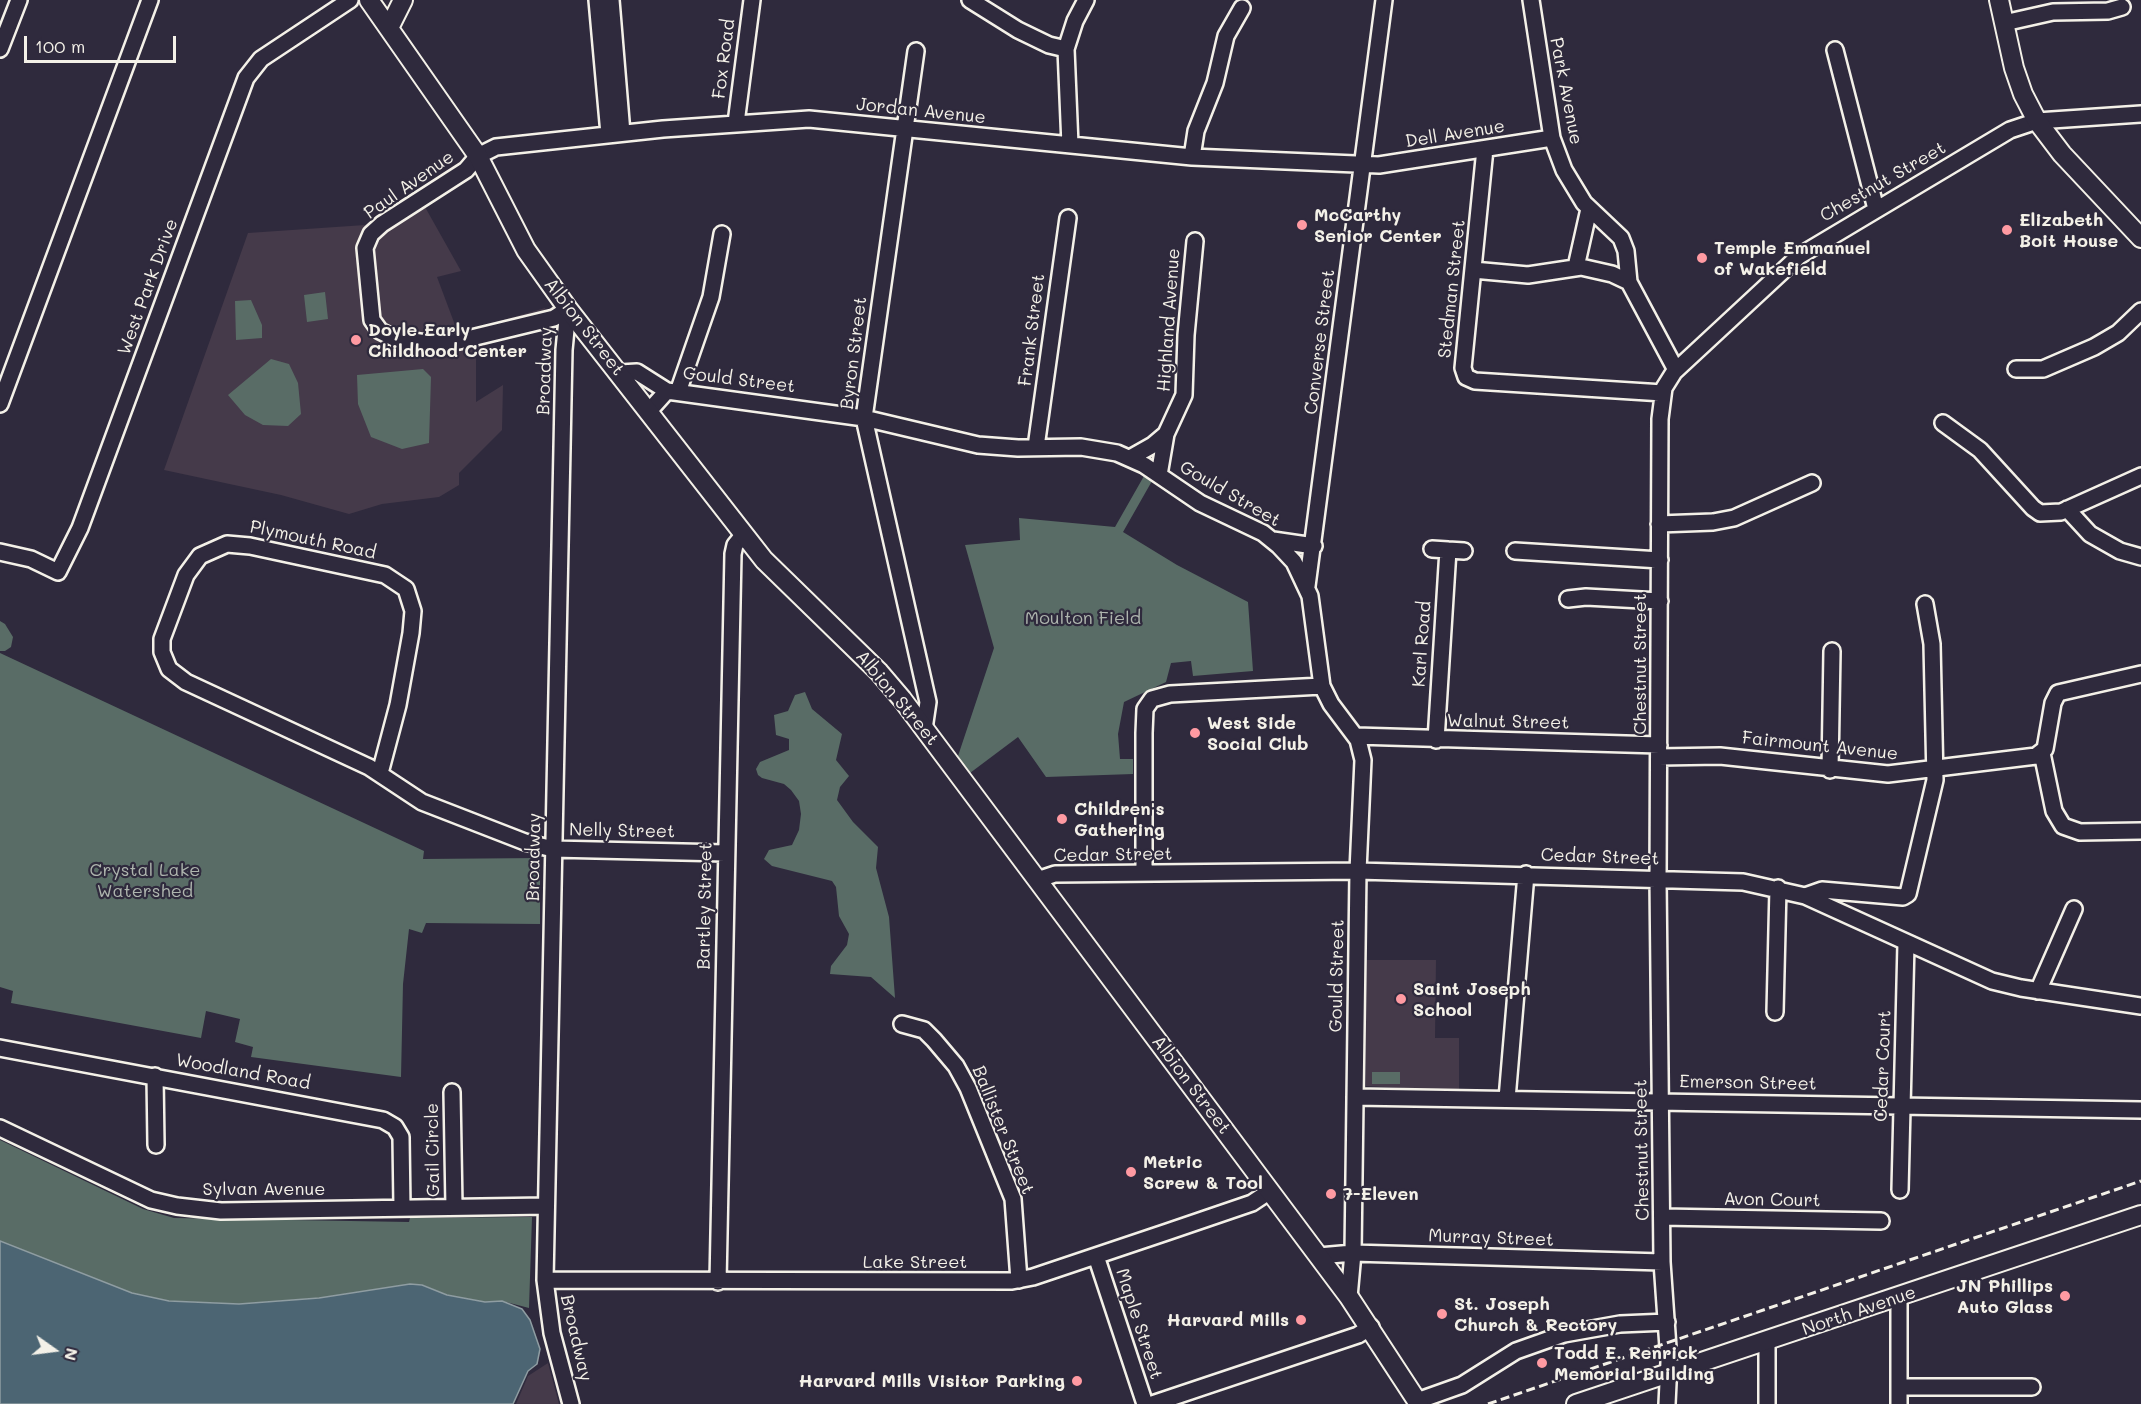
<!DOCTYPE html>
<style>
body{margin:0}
#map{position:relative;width:2141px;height:1404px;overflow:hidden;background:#2f2a3d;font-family:Mali,sans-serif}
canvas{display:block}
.north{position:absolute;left:24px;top:1320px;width:60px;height:60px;-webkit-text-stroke:4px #2f2a3d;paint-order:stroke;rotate:104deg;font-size:16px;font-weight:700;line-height:24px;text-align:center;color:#f4f1e8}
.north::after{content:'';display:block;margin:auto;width:21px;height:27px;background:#f4f1e8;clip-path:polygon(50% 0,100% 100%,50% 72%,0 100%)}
.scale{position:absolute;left:24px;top:36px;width:152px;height:27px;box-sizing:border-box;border:3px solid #f4f1e8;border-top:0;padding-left:8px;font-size:18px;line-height:21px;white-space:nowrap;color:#f4f1e8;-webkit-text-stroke:4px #2f2a3d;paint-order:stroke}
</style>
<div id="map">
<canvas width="2141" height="1404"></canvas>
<div class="north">N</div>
<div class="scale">100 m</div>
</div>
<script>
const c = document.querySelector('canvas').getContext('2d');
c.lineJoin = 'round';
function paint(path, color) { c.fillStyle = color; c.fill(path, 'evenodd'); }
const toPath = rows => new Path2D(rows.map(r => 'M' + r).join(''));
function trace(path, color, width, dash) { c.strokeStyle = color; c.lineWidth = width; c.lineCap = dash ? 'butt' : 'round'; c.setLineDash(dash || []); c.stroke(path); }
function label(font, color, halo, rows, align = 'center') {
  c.font = font + ' Mali,sans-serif'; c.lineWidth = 4.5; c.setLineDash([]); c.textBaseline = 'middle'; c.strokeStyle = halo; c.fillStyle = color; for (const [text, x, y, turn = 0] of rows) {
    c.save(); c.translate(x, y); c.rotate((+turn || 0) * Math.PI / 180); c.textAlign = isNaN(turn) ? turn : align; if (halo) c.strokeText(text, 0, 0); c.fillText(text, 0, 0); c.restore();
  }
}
paint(toPath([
 [462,160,473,177,425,207,461,271,437,277,458,333,545,308,550,326,476,348,476,402,503,385,502,430,459,473,459,485,439,497,382,504,349,514,281,495,164,470,248,233,365,225],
 [1365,960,1436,960,1435,1038,1459,1038,1459,1091,1366,1086],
 [548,1363,559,1404,516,1404,528,1376]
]), '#453a4a');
paint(toPath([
 [325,292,328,319,307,322,304,295],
 [251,300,262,325,262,338,236,340,235,301],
 [271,359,289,364,298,383,301,414,288,426,263,425,245,415,228,395],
 [423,369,431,377,429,443,402,449,371,437,358,404,357,375],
 [1144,476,1152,481,1123,532,1177,565,1248,602,1253,671,1193,676,1191,661,1171,663,1166,682,1124,702,1118,734,1120,759,1133,759,1133,774,1046,777,1018,737,970,773,958,756,994,648,965,545,1020,540,1019,518,1115,527],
 [0,621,5,624,13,637,11,647,5,651,0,651],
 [0,653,424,851,423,859,540,858,540,924,426,923,422,933,409,929,403,984,401,1077,251,1057,253,1047,235,1042,240,1019,206,1011,201,1038,11,1003,13,991,0,987],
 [805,692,812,709,842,734,836,760,849,776,840,787,837,800,853,822,878,847,876,868,889,917,895,998,871,977,830,974,831,966,847,945,849,934,839,916,836,887,832,881,772,866,764,859,769,850,792,845,799,830,801,814,799,801,791,790,784,784,762,778,758,775,756,769,760,762,789,750,789,739,776,735,774,715,788,711,795,695],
 [1372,1072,1400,1072,1400,1084,1372,1084],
 [0,1140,143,1209,174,1218,409,1222,410,1218,532,1217,529,1308,502,1301,485,1302,447,1295,423,1285,410,1284,319,1298,239,1304,169,1301,132,1293,0,1241]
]), '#596c66');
const water = toPath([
 [0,1241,132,1293,169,1301,239,1304,319,1298,410,1284,422,1285,447,1295,485,1302,502,1301,522,1309,530,1320,540,1349,537,1364,528,1371,513,1404,0,1404,0,1241]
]);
paint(water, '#4c6573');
trace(water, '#8f9da2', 1.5);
const minor = toPath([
 [597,0,609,134],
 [611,0,622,133],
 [970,0,1018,30,1049,45,1066,49],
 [1531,0,1552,138,1564,170,1584,203,1621,238,1626,251,1629,282,1676,370],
 [2004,23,2053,12,2108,11,2122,7],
 [0,49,19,0],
 [1835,50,1876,209],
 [916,51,864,418,928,702,924,729],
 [736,123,752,0],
 [1070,145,1066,49,1075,21,1086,0],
 [1485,149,1463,368,1466,377,1475,381,1663,393],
 [1192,157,1196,131,1215,83,1226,36,1242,8],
 [1576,267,1589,209],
 [1473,270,1528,275,1581,267,1612,274,1629,282],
 [568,309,554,318,459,341,432,344,394,338,380,331,372,320,365,248,371,234,382,224,466,170,478,156,496,147,663,129,809,119,1192,157,1379,165,1552,138],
 [568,309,564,350,545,1280,552,1333,571,1404],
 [2016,369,2043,369,2094,347,2118,333,2141,311],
 [620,373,637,372,667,391,864,418,978,445,1018,448,1081,447,1117,453,1144,465,1200,503,1263,533,1279,546,1294,562,1310,596,1322,686,1331,704,1358,740,1363,760,1358,871,1353,1253,1349,1297],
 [678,392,711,297,722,234],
 [0,404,150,0],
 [649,411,667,391],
 [1943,423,1980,450,2033,508,2040,513,2061,512,2141,476],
 [1036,447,1068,218],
 [1130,458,1153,445,1166,434],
 [1159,475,1166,434,1184,395,1186,335,1195,241],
 [2067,509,2090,534,2120,551,2141,557],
 [1659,524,1713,522,1734,518,1812,483],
 [1273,540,1314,546],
 [1432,549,1464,551],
 [1515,551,1660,560],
 [0,552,31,559,58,572,80,528,246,78,261,59,350,0],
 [1307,586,1384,0],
 [1568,599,1586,597,1660,601],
 [1356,736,1659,745],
 [1436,740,1448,550],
 [2042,753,2054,811,2063,826,2080,832,2141,831],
 [1659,757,1720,756,1888,774,2036,756,2045,749,2053,703,2058,693,2141,674],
 [1830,770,1832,651],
 [380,773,398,705,411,633,413,611,406,589,385,575,250,546,227,544,200,556,186,575,162,639,162,652,169,669,186,682,369,767,422,802,525,842,553,849,725,853],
 [1144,873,1144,733,1145,709,1152,699,1170,694,1322,686],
 [1037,880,1055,874,1358,871,1743,882,1805,896,1992,981,2021,988,2141,1006],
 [1805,896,1822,890,1903,897,1908,894,1935,780,1932,644,1925,604],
 [2038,991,2074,909],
 [1775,1012,1778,888],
 [902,1024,924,1030,934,1040,956,1066,968,1088,1013,1199,1019,1280],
 [0,1048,383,1120,395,1127,401,1137,402,1208],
 [155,1076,156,1145],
 [452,1092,454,1207],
 [1355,1097,2141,1110],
 [1507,1099,1526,874],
 [0,1128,151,1200,177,1206,221,1211,546,1206],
 [1900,1190,1906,943],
 [1662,1217,1881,1221],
 [1096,1256,1145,1404],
 [1319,1256,1353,1253,1662,1262],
 [545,1280,1012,1281,1033,1277,1167,1232,1252,1203,1270,1191],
 [718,1282,733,554,735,545,744,534],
 [1899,1297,1899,1404],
 [1899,1387,2032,1387],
 [1417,1401,1462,1385,1516,1351,1564,1334,1620,1324,1667,1322],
 [1152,1404,1358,1335,1371,1327],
 [1667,1404,1669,1362,1662,1262,1658,879,1660,419,1664,388,1674,372,1799,256,2010,130,2037,121,2141,114],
 [1767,1404,1767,1342]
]);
const major = toPath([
 [369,0,478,156,526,250,568,309,764,560,879,672,902,699,1349,1297,1419,1404],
 [1999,0,2014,68,2023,94,2037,121,2062,154,2141,238],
 [389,28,403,0],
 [1576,1404,2141,1215]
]);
trace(minor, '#f4f1e8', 20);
trace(major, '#f4f1e8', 22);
trace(minor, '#2f2a3d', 15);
trace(major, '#2f2a3d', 18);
trace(toPath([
 [1488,1404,2141,1181]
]), '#f4f1e8', 3, [9, 4.5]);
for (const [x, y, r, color] of [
 [1302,225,6,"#ff9aa2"],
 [2007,230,6,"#ff9aa2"],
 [1702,258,6,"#ff9aa2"],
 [356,340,6,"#ff9aa2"],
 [1195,733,6,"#ff9aa2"],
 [1062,819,6,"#ff9aa2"],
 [1401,999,6,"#ff9aa2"],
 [1131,1172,6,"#ff9aa2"],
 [1331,1194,6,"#ff9aa2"],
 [2065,1296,6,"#ff9aa2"],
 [1442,1314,6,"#ff9aa2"],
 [1301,1320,6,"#ff9aa2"],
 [1542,1363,6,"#ff9aa2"],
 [1077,1381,6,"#ff9aa2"]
]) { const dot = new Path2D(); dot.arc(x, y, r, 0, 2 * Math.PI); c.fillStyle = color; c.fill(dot); trace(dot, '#2f2a3d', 2); }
label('18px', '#f4f1e8', '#2f2a3d', [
 ["Fox Road",724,59,-83],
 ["Park Avenue",1566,91,79],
 ["Jordan Avenue",921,111,6],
 ["Dell Avenue",1455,134,-9],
 ["Chestnut Street",1883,182,-30],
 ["Paul Avenue",409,185,-35],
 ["West Park Drive",148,287,-70],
 ["Stedman Street",1452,289,-84],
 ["Highland Avenue",1169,320,-86],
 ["Albion Street",584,327,52],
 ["Frank Street",1032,330,-83],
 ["Converse Street",1320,342,-83],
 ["Byron Street",854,353,-83],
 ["Broadway",545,371,-88],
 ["Gould Street",739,380,7],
 ["Gould Street",1230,494,30],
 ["Plymouth Road",313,540,12],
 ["Karl Road",1422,644,-86],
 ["Chestnut Street",1640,664,-90],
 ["Albion Street",897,698,50],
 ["Walnut Street",1508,722,1],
 ["Fairmount Avenue",1820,746,6],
 ["Nelly Street",622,831,1],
 ["Cedar Street",1113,855,-1],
 ["Broadway",534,857,-89],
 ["Cedar Street",1600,857,2],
 ["Bartley Street",705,906,-89],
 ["Gould Street",1337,976,-89],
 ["Cedar Court",1883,1066,-88],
 ["Woodland Road",243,1072,10],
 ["Emerson Street",1748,1083,1],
 ["Albion Street",1191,1085,53],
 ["Ballister Street",1003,1130,68],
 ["Gail Circle",433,1150,-91],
 ["Chestnut Street",1642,1150,-91],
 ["Sylvan Avenue",264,1189],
 ["Avon Court",1772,1200,1],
 ["Murray Street",1491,1238,2],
 ["Lake Street",915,1262],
 ["North Avenue",1859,1311,-19],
 ["Maple Street",1139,1324,72],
 ["Broadway",576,1338,77]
]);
label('bold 18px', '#f4f1e8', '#2f2a3d', [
 ["McCarthy",1314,215],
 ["Senior Center",1314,236],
 ["Elizabeth",2019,220],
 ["Boit House",2019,241],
 ["Temple Emmanuel",1714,248],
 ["of Wakefield",1714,269],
 ["Doyle Early",368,330],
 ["Childhood Center",368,351],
 ["West Side",1207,723],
 ["Social Club",1207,744],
 ["Children's",1074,809],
 ["Gathering",1074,830],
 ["Saint Joseph",1413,989],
 ["School",1413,1010],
 ["Metric",1143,1162],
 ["Screw & Tool",1143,1183],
 ["7-Eleven",1343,1194],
 ["JN Phillips",2053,1286,"right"],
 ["Auto Glass",2053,1307,"right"],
 ["St. Joseph",1454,1304],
 ["Church & Rectory",1454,1325],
 ["Harvard Mills",1289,1320,"right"],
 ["Todd E. Renrick",1554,1353],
 ["Memorial Building",1554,1374],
 ["Harvard Mills Visitor Parking",1065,1381,"right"]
], 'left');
label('18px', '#aeb5ae', '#2f2a3d', [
 ["Moulton Field",1083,618],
 ["Crystal Lake",145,870],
 ["Watershed",145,891]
]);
</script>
